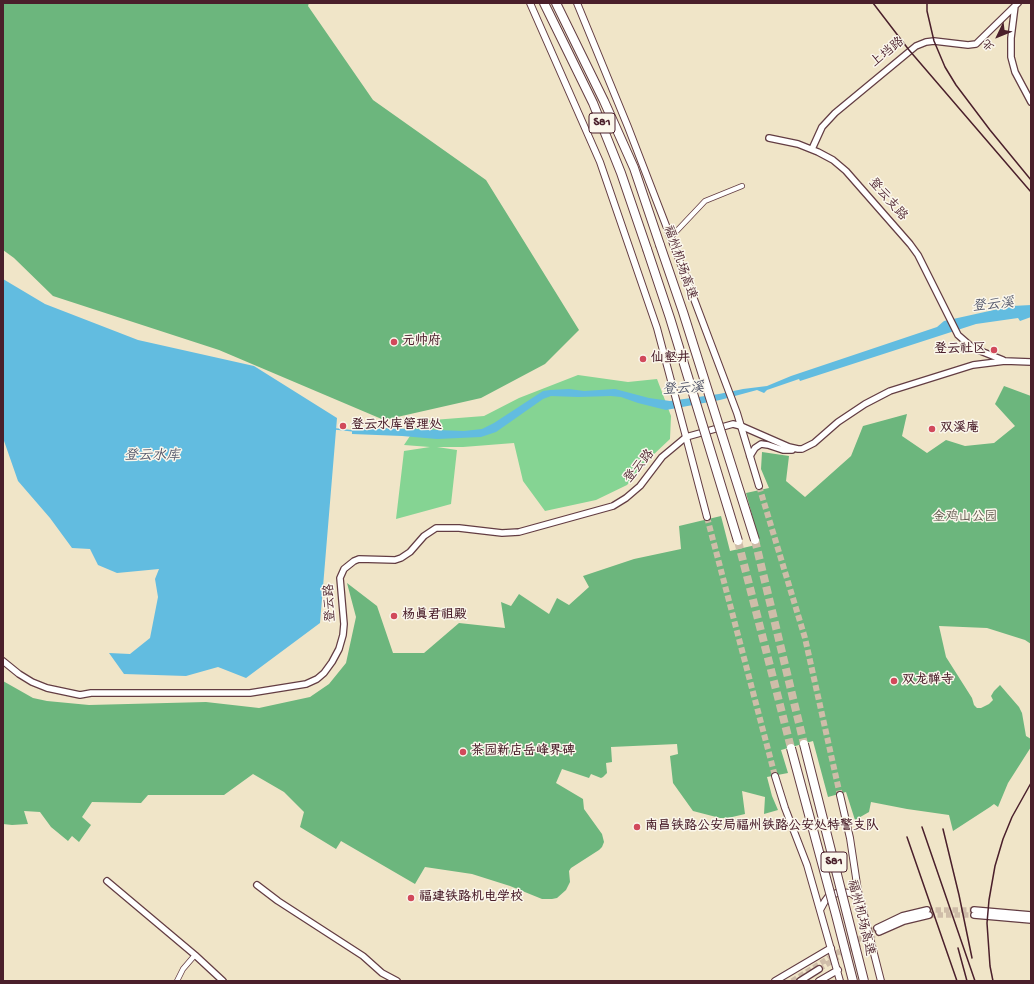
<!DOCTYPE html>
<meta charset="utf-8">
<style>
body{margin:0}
#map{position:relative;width:1034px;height:984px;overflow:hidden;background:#f0e5c8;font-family:"Gochi Hand","LXGW WenKai TC",sans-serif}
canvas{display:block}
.frame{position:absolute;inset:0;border:4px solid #4a1f2b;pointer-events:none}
.north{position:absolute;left:978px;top:16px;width:40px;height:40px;-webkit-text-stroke:3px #fbf7ec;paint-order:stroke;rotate:227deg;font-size:11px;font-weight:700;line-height:16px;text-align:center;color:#4a1f2b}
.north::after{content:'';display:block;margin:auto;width:14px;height:18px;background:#4a1f2b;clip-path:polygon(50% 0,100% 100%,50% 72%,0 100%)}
</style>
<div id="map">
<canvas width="1034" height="984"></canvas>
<div class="frame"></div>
<div class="north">北</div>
</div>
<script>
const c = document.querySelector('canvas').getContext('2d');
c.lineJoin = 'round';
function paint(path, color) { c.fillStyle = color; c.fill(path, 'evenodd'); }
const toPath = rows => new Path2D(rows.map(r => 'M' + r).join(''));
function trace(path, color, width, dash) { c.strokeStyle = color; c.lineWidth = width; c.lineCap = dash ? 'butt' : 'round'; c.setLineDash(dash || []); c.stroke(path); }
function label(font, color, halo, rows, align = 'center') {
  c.font = font + ' "Gochi Hand","LXGW WenKai TC",sans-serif'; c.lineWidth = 3; c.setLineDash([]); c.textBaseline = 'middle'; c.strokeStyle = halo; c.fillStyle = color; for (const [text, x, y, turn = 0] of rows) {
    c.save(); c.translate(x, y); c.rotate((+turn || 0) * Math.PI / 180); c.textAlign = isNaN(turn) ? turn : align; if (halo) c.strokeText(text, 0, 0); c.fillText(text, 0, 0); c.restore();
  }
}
paint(toPath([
 [578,375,628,382,657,379,671,416,670,439,652,456,627,485,596,500,545,511,523,481,514,443,463,447,437,447,457,450,451,504,396,519,404,451,430,447,404,445,420,421,484,416,519,398]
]), '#85d493');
paint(toPath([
 [3,3,309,3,308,6,373,100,486,180,579,330,545,364,481,398,384,420,219,350,53,296,14,258,3,250],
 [1004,386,1031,396,1031,644,1025,640,987,628,939,626,946,657,972,698,974,705,977,708,981,708,989,704,993,700,991,696,994,691,1000,685,1019,707,1022,713,1026,736,1031,739,1031,747,1008,783,998,807,994,804,990,807,953,831,949,815,907,809,871,802,869,812,855,820,846,792,828,797,813,741,781,750,788,773,767,777,772,796,778,810,764,814,765,797,742,791,745,814,728,818,720,818,693,811,673,783,670,756,678,754,677,744,611,747,612,762,606,763,607,773,603,777,601,778,591,774,589,778,562,769,556,783,583,799,584,809,602,834,604,842,602,847,599,850,571,868,569,871,570,882,566,890,557,898,552,899,542,899,510,886,472,874,425,867,415,884,341,841,336,849,300,827,304,812,284,792,253,774,224,795,148,795,141,803,92,802,82,817,91,825,79,842,72,836,68,841,51,827,40,812,24,811,28,824,12,825,3,824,3,681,33,698,47,701,89,705,206,702,259,708,310,697,329,684,346,663,356,617,347,583,377,606,393,653,424,653,459,623,505,628,501,602,511,606,519,594,549,614,557,598,569,605,589,587,583,576,634,559,681,549,679,526,721,516,730,551,760,544,746,493,769,488,761,469,762,452,789,456,786,481,805,497,851,456,863,426,907,414,902,436,927,453,946,440,965,446,994,443,1015,426,995,404]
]), '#6cb67d');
paint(toPath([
 [3,279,45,304,138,340,254,366,337,418,320,623,246,678,218,667,186,676,124,674,109,653,130,654,150,638,158,597,155,579,159,569,117,573,98,565,90,549,72,548,50,518,18,481,3,438],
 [1031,305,1031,317,1020,321,1018,318,976,324,800,381,799,379,767,390,764,393,757,390,720,400,666,410,638,403,621,397,611,396,578,397,551,396,543,399,496,432,481,437,437,439,402,436,352,434,352,428,358,427,464,431,482,429,494,423,543,391,550,390,569,389,584,391,615,389,649,398,670,401,719,394,743,389,767,386,791,376,937,327,944,321,1012,306]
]), '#62bce0');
trace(toPath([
 [336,429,354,431]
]), '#62bce0', 1.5);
trace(toPath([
 [927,910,974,910],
 [929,915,974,915],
 [819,969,879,932],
 [792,981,877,928]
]), '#cfbda9', 5.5, [5.5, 3]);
trace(toPath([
 [759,486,805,638,840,795],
 [707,517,775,776]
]), '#cfbda9', 6, [6, 3]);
trace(toPath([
 [755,540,804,744],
 [738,541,791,748]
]), '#cfbda9', 8, [8, 4]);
const minor = toPath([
 [671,237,705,201,742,186],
 [177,981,183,969,195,955]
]);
const tertiary = toPath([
 [1015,6,1011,38,1011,57,1015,72,1031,102],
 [769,138,798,144,818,152,833,160,846,171,910,244,918,255,958,335,973,348,1003,360],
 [812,149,822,127,835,113,916,46,926,42,934,41,968,45,976,44,1018,3],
 [750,456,755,448,761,444,768,445,783,450,792,450],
 [3,661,19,674,32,682,47,688,80,695,91,693,250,693,306,684,317,679,324,673,332,662,339,649,343,635,344,624,340,578,344,569,354,561,359,559,395,560,401,558,410,552,424,536,436,528,459,528,502,533,519,532,613,506,626,498,640,486,662,457,686,437,733,424,741,426,789,447,798,449,802,449,814,443,838,422,865,404,890,391,973,365,1005,361,1031,362],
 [107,881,195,955,223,981],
 [257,885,278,901,363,956,382,973,397,981],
 [974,910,1031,915],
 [974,915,1031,920],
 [877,928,902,916,927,910],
 [879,932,904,921,929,915],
 [800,981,819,969]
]);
const secondary = toPath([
 [530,3,600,162,657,328,686,437,707,517],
 [577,3,628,127,677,254,737,413,759,486],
 [775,776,785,808,807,865,840,981],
 [840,795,850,838,858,891,881,981],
 [820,910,825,901,828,897,839,892,851,893,856,897,859,903],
 [775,981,831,948],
 [819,981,838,970]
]);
const motorway = toPath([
 [544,3,593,103,621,173,647,249],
 [556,3,604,101,634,168,660,245]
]);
trace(minor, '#633d43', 6);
trace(tertiary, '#633d43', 8);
trace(secondary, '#633d43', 8);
trace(motorway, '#633d43', 10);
trace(minor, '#fff', 4.5);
trace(tertiary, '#fff', 5.5);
trace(secondary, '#fff', 6);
trace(motorway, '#fff', 8);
trace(toPath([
 [873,3,909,50,1031,192],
 [927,3,927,11,934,41,945,67,956,85,990,130,1031,180],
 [922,827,975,981],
 [943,829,959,895,972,958],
 [907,837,957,981],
 [958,948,967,981],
 [993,981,990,966,987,923,989,900,995,866,1003,839,1012,817,1031,783]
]), '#4a1f2b', 1.5);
const motorwayBridge = toPath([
 [660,245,683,312,755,540],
 [647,249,670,318,738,541],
 [804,744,864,981],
 [791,748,836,915,853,981]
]);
trace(motorwayBridge, '#633d43', 10, []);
trace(motorwayBridge, '#fff', 8);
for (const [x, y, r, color] of [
 [394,342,4,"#d1495b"],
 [994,350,4,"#d1495b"],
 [643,359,4,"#d1495b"],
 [343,426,4,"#d1495b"],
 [932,429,4,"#d1495b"],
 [394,616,4,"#d1495b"],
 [894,681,4,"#d1495b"],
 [463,752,4,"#d1495b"],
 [637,827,4,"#d1495b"],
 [411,898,4,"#d1495b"]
]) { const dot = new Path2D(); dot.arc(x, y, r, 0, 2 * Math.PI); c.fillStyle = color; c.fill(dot); trace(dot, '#fbf7ec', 1.5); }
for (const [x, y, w] of [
 [602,123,26],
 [834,862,26]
]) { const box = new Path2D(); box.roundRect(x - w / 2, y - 10, w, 20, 3); c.fillStyle = '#fbf7ec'; c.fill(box); trace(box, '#4a1f2b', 1); }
label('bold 12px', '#4a1f2b', null, [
 ["S81",602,123],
 ["S81",834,862]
]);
label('13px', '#4a1f2b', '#fbf7ec', [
 ["上垱路",888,53,-39],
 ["登云支路",887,200,49],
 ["福州机场高速",679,263,71],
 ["登云路",640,467,-50],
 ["登云路",331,603,-93],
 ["福州机场高速",860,918,76]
]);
label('bold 13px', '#4a1f2b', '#fbf7ec', [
 ["元帅府",402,342],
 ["登云社区",986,350,"right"],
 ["仙壑井",651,359],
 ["登云水库管理处",351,426],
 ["双溪庵",940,429],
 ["杨真君祖殿",402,616],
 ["双龙禅寺",902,681],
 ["茶园新店岳峰界碑",471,752],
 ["南昌铁路公安局福州铁路公安处特警支队",645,827],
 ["福建铁路机电学校",419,898]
], 'left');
label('13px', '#5c554a', '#fbf7ec', [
 ["金鸡山公园",965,518]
]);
label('italic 14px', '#52566a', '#fbf7ec', [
 ["登云溪",993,306,-6],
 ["登云溪",683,390,-4],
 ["登云水库",152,457]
]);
</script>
